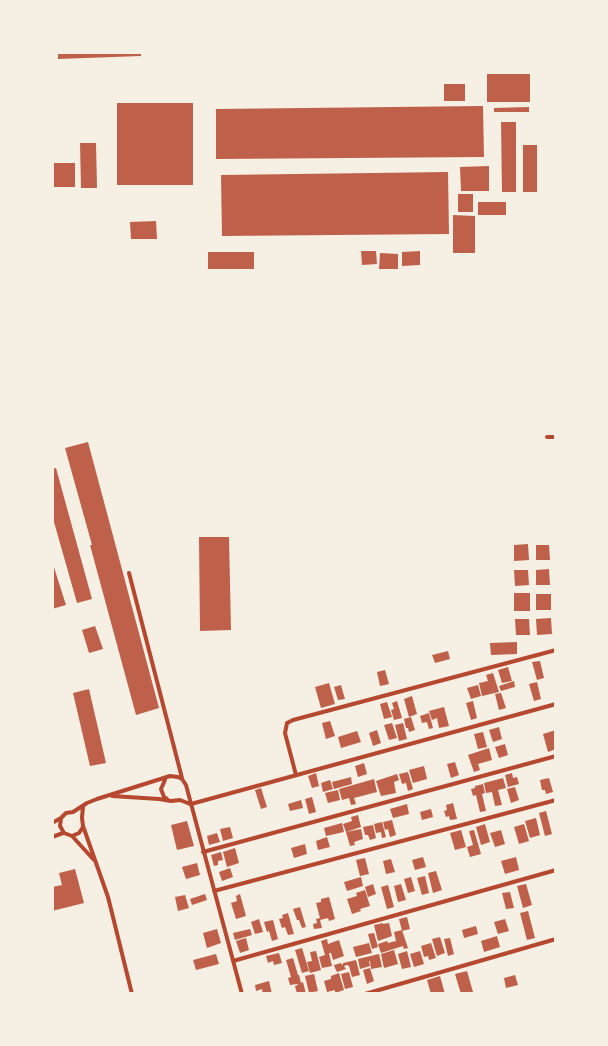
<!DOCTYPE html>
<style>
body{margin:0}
#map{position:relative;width:608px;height:1046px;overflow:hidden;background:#f6efe4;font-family:Poppins,sans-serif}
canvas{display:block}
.frame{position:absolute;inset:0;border:54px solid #f6efe4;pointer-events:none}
</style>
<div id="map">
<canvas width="608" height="1046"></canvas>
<div class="frame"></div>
</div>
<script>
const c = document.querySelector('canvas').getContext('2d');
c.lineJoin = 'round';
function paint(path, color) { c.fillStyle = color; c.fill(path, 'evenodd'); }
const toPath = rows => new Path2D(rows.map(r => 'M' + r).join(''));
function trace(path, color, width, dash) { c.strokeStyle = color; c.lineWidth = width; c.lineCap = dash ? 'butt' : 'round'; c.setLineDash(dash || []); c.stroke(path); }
paint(toPath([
 [58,52,141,52,141,56,58,59],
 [487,74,530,74,530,102,487,102],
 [444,84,465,84,465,101,444,101],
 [117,103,193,103,193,185,117,185],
 [483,106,484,157,216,159,216,109],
 [529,107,529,112,494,112,494,108],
 [501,122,516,122,516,192,502,192],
 [80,143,96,143,97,188,81,188],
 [523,145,537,145,537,192,523,192],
 [53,163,75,163,75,187,52,187],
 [489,166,489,191,461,191,460,167],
 [448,172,449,234,222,236,221,175],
 [458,194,473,194,473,212,458,212],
 [478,202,506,202,506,215,478,215],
 [453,215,475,216,475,253,453,253],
 [156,221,157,239,131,239,130,222],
 [361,251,376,251,377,264,362,265],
 [420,251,420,265,402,266,402,252],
 [208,252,254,252,254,269,208,269],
 [380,253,398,254,398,269,379,269],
 [88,442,159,708,136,715,90,545,92,545,65,448],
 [56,468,92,599,77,603,52,515,52,469],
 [199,537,229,537,231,630,200,631],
 [528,544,529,560,514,561,514,545],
 [536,545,549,545,550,560,536,560],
 [52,561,66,605,52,609],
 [549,569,550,585,536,585,536,570],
 [514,570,528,570,529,585,515,586],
 [514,593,530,593,530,611,514,611],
 [536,594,551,594,551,610,536,610],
 [551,618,552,634,537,635,536,619],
 [515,619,529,619,530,635,516,635],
 [95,626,103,649,89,653,82,630],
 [517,642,517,654,491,655,490,643],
 [448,651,450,659,435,663,432,655],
 [540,661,544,678,537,680,532,662],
 [508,667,512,681,502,683,498,670],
 [385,670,389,684,380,686,377,672],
 [493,673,499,692,482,696,479,683,488,681,486,675],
 [514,681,515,687,501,691,499,686],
 [537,682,541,699,534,701,529,684],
 [329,683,335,704,321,708,315,687],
 [341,685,345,699,338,700,334,687],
 [478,685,481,696,471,699,467,688],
 [89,689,106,763,90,766,73,693],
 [501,693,506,708,499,710,495,694],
 [412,696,417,714,409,717,404,699],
 [397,701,402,718,394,720,391,710,394,709,392,703],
 [473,701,477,718,471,720,466,703],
 [387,702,392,717,384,719,380,704],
 [444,707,449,726,439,728,437,718,432,720,429,711],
 [429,713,433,728,429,729,427,722,422,723,420,716],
 [411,717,415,730,409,732,408,728,406,728,404,719],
 [330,721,335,736,326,739,322,723],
 [392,723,397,738,389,740,384,725],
 [403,723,407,739,399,741,395,725],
 [499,727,502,739,493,742,489,730],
 [377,730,381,743,373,746,369,733],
 [556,730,556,742,554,742,556,749,548,752,543,734],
 [357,731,361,742,341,748,338,737],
 [483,732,487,747,478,749,474,734],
 [505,744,508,755,499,758,495,747],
 [489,748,492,760,478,764,480,770,474,772,468,755],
 [455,762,459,775,451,778,447,764],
 [364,763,367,774,358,777,355,766],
 [424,766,427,779,413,783,409,770],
 [408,772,413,789,408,791,406,783,402,784,399,774],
 [316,773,319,786,312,788,308,776],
 [512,773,513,778,517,777,519,784,508,787,505,775],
 [397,774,399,780,394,782,396,793,381,796,376,781],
 [351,777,352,784,334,789,332,782],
 [503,778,506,788,498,790,502,805,495,806,492,792,486,793,484,783],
 [549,778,553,792,546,794,545,790,542,790,540,780],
 [374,779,377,792,354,798,356,804,351,805,349,798,342,800,339,789],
 [330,780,333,789,323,792,321,783],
 [483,784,485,793,482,794,486,811,480,812,476,795,473,796,471,789,475,788,475,786],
 [515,787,519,800,511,803,507,789],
 [261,788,267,807,261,809,255,790],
 [338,790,340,800,328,803,325,793],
 [312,797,316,812,309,814,305,799],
 [301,800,303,808,290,811,288,804],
 [453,803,457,819,450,820,449,816,446,817,444,811,447,810,446,805],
 [407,804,409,814,393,818,390,809],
 [431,809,433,817,422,820,420,812],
 [546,811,552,834,545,836,539,813],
 [358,815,361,827,346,832,343,824,352,821,351,817],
 [536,818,540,835,530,838,525,821],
 [392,820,396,835,390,837,388,829,385,830,383,822],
 [187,821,194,846,177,850,171,825],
 [382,822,386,837,382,838,381,832,376,833,374,824],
 [342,823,344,832,326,836,324,828],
 [485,824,490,842,481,845,476,827],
 [524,824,529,841,519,844,514,827],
 [373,825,376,838,370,840,368,835,365,835,363,827],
 [230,827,233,838,223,841,220,829],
 [361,829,363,839,354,842,355,845,350,846,346,832],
 [461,830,466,847,455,850,450,833],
 [474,830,481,854,470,857,467,847,473,845,469,831],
 [501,830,505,844,495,847,490,833],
 [217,833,220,842,209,845,207,836],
 [327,837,330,847,318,850,316,841],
 [305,844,307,854,294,858,291,848],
 [235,848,239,863,227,867,223,852],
 [221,852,223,860,218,861,218,865,214,866,211,855],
 [423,857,426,867,415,870,412,860],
 [516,857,519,870,505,874,501,861],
 [365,858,369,874,360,876,356,860],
 [391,859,395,872,386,874,383,861],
 [197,863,200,875,186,879,182,867],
 [230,868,233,877,222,881,219,872],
 [75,869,84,903,52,911,52,887,62,885,59,873],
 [436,871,442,890,433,893,428,873],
 [425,876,429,893,422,895,417,878],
 [361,877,363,886,347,891,344,882],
 [411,877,415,891,408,893,404,879],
 [373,884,376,894,368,897,365,887],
 [401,884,406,900,398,902,394,886],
 [526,884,532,905,523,908,517,886],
 [388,885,394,907,387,909,381,887],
 [365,890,370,906,360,909,361,911,352,914,347,899,357,896,356,893],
 [510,892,514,908,506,909,502,893],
 [205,894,207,900,192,905,190,899],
 [240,894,246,916,236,919,231,903,237,901,236,896],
 [185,895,189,908,178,911,175,897],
 [329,897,335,919,329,921,328,918,320,920,322,928,314,929,313,924,317,923,316,919,320,918,316,903,321,902,321,899],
 [300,907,306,927,302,928,299,920,297,920,293,909],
 [528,911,535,938,527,940,520,913],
 [288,913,294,934,288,935,285,927,282,928,279,919,283,918,282,915],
 [407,917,410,929,402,931,399,919],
 [259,919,263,932,255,934,251,922],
 [505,919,509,931,498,934,494,922],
 [273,920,278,939,272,941,269,931,267,932,264,922],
 [383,923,383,924,389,923,392,936,378,941,374,925],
 [476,926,478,934,464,938,462,930],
 [217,929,221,943,207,948,203,933],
 [250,929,252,935,235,940,233,933],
 [402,930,408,948,404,949,403,946,381,953,378,944,387,941,388,943,396,941,394,932],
 [374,933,378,947,372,949,368,934],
 [497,936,500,947,484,952,481,941],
 [440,937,445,953,437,956,432,939],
 [246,938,249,950,240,953,236,941],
 [450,938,454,954,448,956,444,939],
 [327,939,328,944,339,940,344,956,333,960,331,953,329,953,332,966,322,968,319,957,325,955,321,941],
 [369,943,372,953,356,957,353,947],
 [431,943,436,958,429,960,428,956,424,957,421,946],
 [302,948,309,971,302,973,295,950],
 [394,950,398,964,384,968,381,954],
 [316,951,321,970,310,973,307,962,312,961,310,952],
 [407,951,411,967,402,969,398,954],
 [420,951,424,964,414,967,410,954],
 [279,953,282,963,274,965,273,961,268,963,266,956],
 [216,954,219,964,196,970,193,960],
 [379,954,382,967,371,969,370,961,369,961,370,966,360,969,358,959],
 [293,958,298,975,299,975,301,983,303,982,306,994,297,994,295,986,298,985,297,984,290,985,288,978,291,977,286,960],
 [356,960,360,975,352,977,349,966,347,965,344,966,346,969,337,972,335,968,334,965,341,963,342,965,343,964,343,963],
 [370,968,374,981,367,984,363,970],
 [467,971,473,992,461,994,455,974],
 [349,972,353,987,345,989,341,974],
 [339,973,344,990,335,993,335,990,327,992,324,981,331,979,331,976],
 [314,974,318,991,309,993,305,976],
 [515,975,518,985,506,988,504,978],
 [440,976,445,994,431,994,427,980],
 [269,981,272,994,263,994,262,989,256,991,255,985]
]), '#bf614a');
trace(toPath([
 [547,437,556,437],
 [129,573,182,778],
 [296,775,285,733,287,723,293,720,556,650],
 [165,780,161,789,164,797,167,799],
 [112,796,159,799,171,801,180,800,190,804],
 [191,804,556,704],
 [83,806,82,818,83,826,108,897,132,994],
 [61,818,60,826,64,833,72,836,94,860],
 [52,823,61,818,66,813,73,812,87,803,97,799,170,776,178,777,182,779,186,785,242,994],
 [72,836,79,833,83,827],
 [52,837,63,833],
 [203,852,556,756],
 [214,891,556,800],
 [233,961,556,870],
 [365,994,556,939]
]), '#b5482f', 4);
</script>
